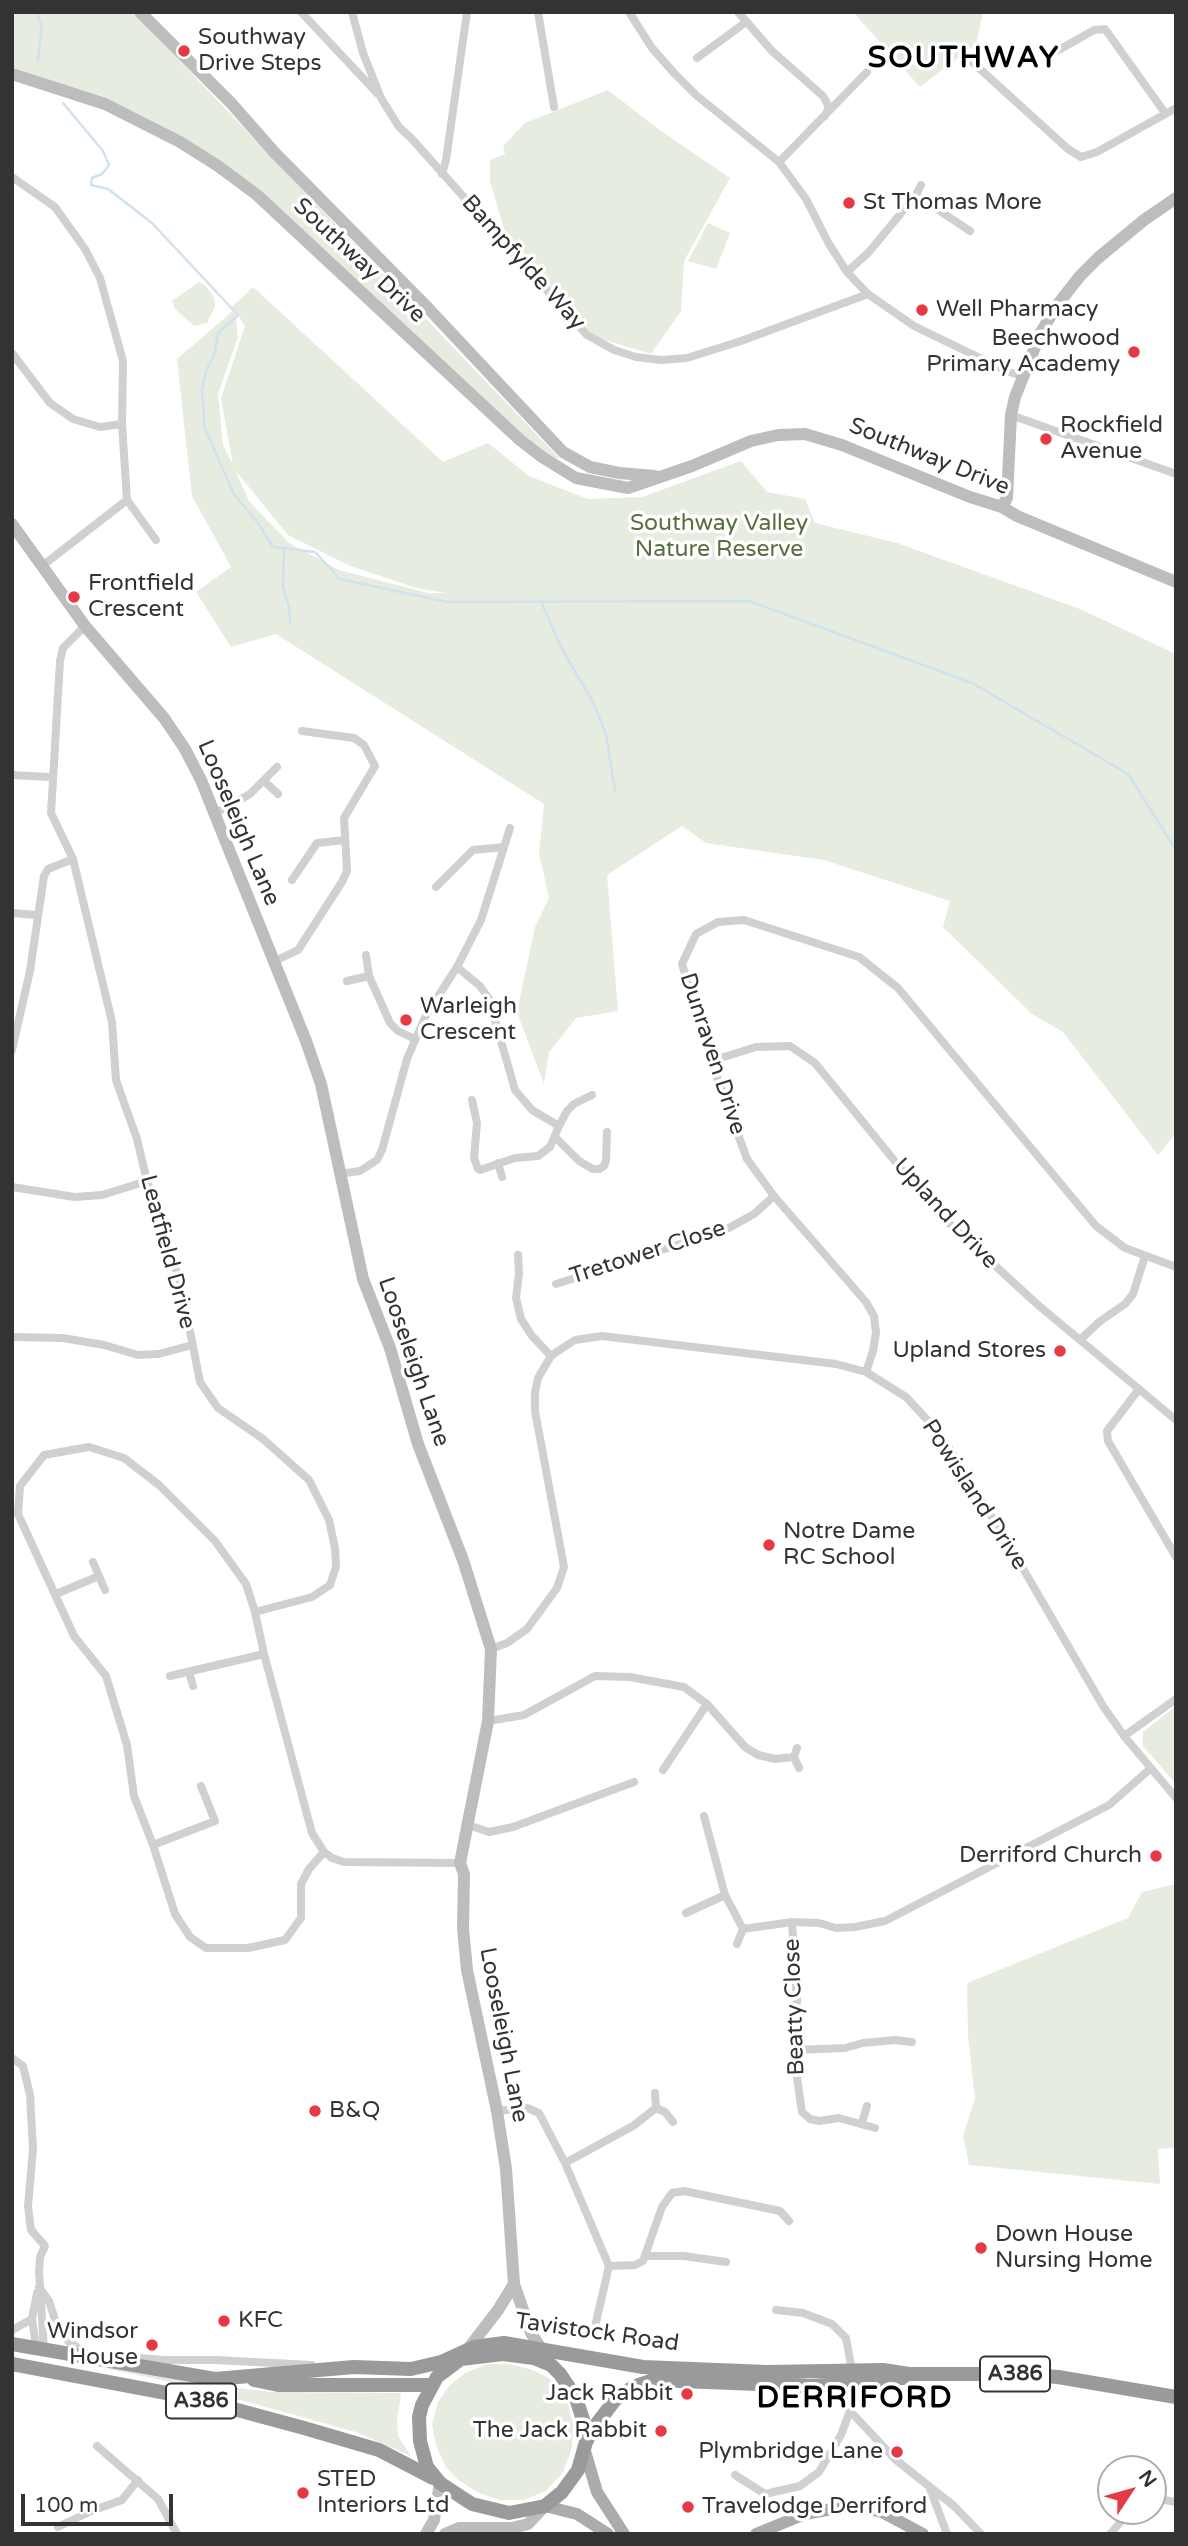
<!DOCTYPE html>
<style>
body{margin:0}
#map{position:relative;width:1188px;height:2546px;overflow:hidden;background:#fff;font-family:"Varela Round",sans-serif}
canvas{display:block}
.frame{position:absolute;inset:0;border:14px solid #333;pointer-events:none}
.north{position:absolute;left:1097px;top:2455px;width:70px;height:70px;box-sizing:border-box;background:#fff;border:2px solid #adadad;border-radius:50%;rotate:54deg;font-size:19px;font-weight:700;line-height:28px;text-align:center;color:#333}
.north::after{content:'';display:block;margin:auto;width:24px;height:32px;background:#e63946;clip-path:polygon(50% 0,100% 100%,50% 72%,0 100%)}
.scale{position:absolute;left:21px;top:2494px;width:152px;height:32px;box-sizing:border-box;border:4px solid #333;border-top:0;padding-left:9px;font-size:21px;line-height:24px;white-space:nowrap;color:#333;-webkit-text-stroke:5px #fff;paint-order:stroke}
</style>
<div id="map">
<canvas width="1188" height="2546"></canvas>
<div class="frame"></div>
<div class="north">N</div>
<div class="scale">100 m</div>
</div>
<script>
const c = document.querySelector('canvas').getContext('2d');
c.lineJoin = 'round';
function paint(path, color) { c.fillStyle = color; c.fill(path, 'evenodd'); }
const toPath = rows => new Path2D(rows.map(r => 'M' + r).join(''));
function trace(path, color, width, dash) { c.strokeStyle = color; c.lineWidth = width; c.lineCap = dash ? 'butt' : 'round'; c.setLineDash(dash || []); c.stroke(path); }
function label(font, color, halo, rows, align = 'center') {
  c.font = font + ' "Varela Round",sans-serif'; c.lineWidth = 7; c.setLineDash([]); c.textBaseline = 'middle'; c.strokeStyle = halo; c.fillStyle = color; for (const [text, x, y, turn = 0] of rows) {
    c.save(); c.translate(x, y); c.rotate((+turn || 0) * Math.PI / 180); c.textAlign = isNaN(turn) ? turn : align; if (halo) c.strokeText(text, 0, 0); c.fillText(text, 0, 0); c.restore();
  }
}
paint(toPath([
 [12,12,133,12,560,459,533,456,404,331,184,138,71,88,12,67],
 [853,12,983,12,976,44,920,87],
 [608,90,661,131,730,178,684,261,681,311,651,354,595,337,525,260,504,229,490,181,490,160,505,154,503,146,525,123],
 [708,223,730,233,716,269,688,261],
 [199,282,206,286,214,297,215,306,207,323,194,326,175,309,172,301],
 [253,287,443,462,488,443,529,476,588,499,642,497,741,461,767,492,805,499,815,523,897,543,1080,609,1176,654,1176,1133,1158,1155,1063,1032,1032,1014,943,927,950,901,824,860,706,843,682,826,607,875,618,1011,576,1018,549,1052,544,1084,517,1012,535,927,549,898,539,853,544,804,276,634,231,647,196,592,231,567,192,496,177,359,234,310,232,307],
 [235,311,245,326,221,398,233,465,223,445,218,394,238,337],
 [235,470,288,535,348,565,416,588,447,593,428,593,339,570,289,543,249,501],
 [1176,1706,1176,1784,1143,1746,1143,1732],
 [1176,1884,1176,2148,1158,2149,1160,2184,969,2165,963,2136,975,2098,968,2035,967,1983,1128,1918,1142,1892],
 [487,2364,508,2364,530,2369,549,2378,567,2400,573,2424,572,2448,563,2472,546,2491,524,2500,500,2500,479,2493,458,2480,445,2466,436,2445,432,2424,438,2402,449,2386,465,2373],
 [109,2365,229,2387,271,2392,401,2393,397,2421,398,2436,411,2456,356,2432,190,2386,108,2369]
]), '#e6ecdf');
trace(toPath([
 [36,12,42,25,38,61],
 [63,103,103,151,109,165,102,174,92,178,91,185,108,189,152,223,238,315,218,333,215,353,206,371,202,391,205,429,234,494,258,523,273,547,315,552,340,579,447,602,749,601,972,683,1128,774,1176,850],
 [284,549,283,587,289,607,290,622],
 [541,602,563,651,593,702,606,734,615,791]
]), '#cfe2ee', 2.5);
trace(toPath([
 [301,12,377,93],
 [352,12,363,53,381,98,399,127,411,138,587,335,614,350,636,357,661,360,687,358,741,341,868,294],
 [538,12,554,107],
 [629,12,652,48,674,73,696,95,779,162,806,199,829,244,847,272,868,294,914,326,1009,372,1022,376],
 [738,12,772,51,823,96,829,107,825,116],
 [1057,51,1094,30,1105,29,1165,113],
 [697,58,746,22],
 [969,59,1068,149,1081,157,1097,152,1176,108],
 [779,162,867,72],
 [442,174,446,160,467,12],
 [12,177,55,207,85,249,100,278,123,361,122,424,127,500,156,540],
 [916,195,970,231],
 [847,272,869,252,916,195,921,185],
 [12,353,50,403,73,419,100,427,122,424],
 [1011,415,1176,474],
 [42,566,127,500],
 [85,626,63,648,60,661,51,813,73,859,112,1022,116,1080,137,1139,147,1181,181,1285,200,1382,218,1408,263,1439,309,1480,329,1520,335,1548,336,1567,330,1585,312,1597,255,1612],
 [12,775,51,777],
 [264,781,278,794],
 [214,814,250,794,277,767],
 [292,880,317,843,345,840],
 [436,887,473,850,504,847],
 [12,913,38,915],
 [366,955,369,976,390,1023,398,1031,415,1039],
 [273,962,298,950,342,882,347,871,344,818,375,766,364,745,354,738,302,731],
 [457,967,480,986,489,999,515,1090,532,1110,559,1126,550,1147,538,1156,515,1158,480,1170,478,1169,474,1158,477,1123,472,1100],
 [347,981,369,976],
 [12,1050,30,971,44,876,48,869,73,859],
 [711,1061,756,1047,790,1046,815,1063,924,1197,954,1228,1038,1305,1176,1420],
 [559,1126,567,1111,574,1104,592,1095],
 [555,1137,579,1161,593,1169,599,1169,604,1166,606,1161,607,1132],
 [498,1163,502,1177],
 [339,1174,360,1171,377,1160,382,1150,407,1059,426,1015,457,967,481,920,510,828],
 [12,1187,75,1197,102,1195,147,1181],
 [518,1255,519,1274,516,1298,521,1319,532,1336,551,1356],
 [556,1284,727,1229,754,1214,774,1196],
 [12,1337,63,1338,104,1345,138,1355,159,1354,192,1345],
 [1081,1339,1099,1322,1125,1304,1133,1294,1145,1256],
 [866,1372,873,1351,876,1333,874,1316,866,1302,774,1196,747,1159,711,1061,682,964,696,934,718,922,744,920,859,957,898,988,1096,1226,1125,1248,1176,1267],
 [1139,1389,1107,1431,1108,1441,1176,1557],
 [99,1576,105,1590],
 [56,1594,99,1576,93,1562],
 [491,1649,507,1643,527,1629,557,1588,564,1567,535,1411,535,1392,538,1378,551,1356,558,1351,575,1340,602,1336,836,1364,866,1372,906,1397,932,1425,948,1446,1011,1548,1103,1706,1124,1736,1176,1798],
 [189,1672,193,1686],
 [170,1676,264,1654],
 [488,1721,524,1715,595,1676,630,1677,684,1687,707,1704,745,1747,758,1755,775,1759,794,1757],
 [1124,1736,1176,1699],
 [797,1748,794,1757,799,1768],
 [663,1770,707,1704],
 [704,1816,725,1895],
 [468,1825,489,1832,513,1827,634,1782],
 [153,1845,215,1821,201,1786],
 [324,1852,309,1869,301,1884,301,1918,285,1940,248,1948,206,1948,190,1937,175,1914,153,1845,134,1796,127,1745,106,1676,74,1636,18,1514,20,1486,44,1455,89,1447,124,1458,159,1485,215,1541,246,1584,255,1612,264,1654,312,1833,324,1852,332,1858,344,1862,460,1863],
 [686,1913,725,1895,743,1929,792,1922,819,1923,836,1928,855,1927,885,1921,1109,1805,1150,1769],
 [792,1922,797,2000,793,2050,802,2112,810,2119,819,2121,839,2118,875,2128],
 [737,1944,743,1929],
 [793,2050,845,2048,863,2043,895,2040,912,2042],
 [12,2058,23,2066,30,2095,33,2149,28,2206,31,2230,45,2246,40,2257,39,2271,44,2350],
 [655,2093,656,2108,665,2112,673,2122],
 [497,2111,527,2108,539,2113,565,2163,609,2266,596,2322],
 [862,2123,867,2106],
 [565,2163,633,2126,656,2108],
 [646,2256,684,2256,726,2262],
 [609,2266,635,2265,643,2261,662,2207,672,2193,684,2191,780,2211,789,2221],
 [39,2287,49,2301,58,2329,69,2342,86,2353],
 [37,2293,32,2319,35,2340,43,2349],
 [776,2310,803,2313,832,2324,846,2338,852,2371],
 [12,2330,32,2319],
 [116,2356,164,2360,216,2360,312,2365],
 [850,2411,896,2460,954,2506,981,2534],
 [97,2446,158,2499,177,2534],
 [735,2475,765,2494,800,2486,819,2472,841,2435,850,2411,847,2384],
 [929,2486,947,2534],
 [1153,2498,1176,2502],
 [58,2527,91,2511,122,2500,138,2480],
 [1110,2534,1130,2511]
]), '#d0d0d0', 8);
trace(toPath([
 [140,12,231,103,275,153,428,308,563,452,590,467,619,473,655,476],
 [12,74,105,104,180,142,218,166,257,195,520,440,542,457,576,478,628,488,692,466,751,441,778,435,805,434,842,445,970,497,1002,507,1017,516,1176,582],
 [1002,507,1007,498,1011,415,1015,397,1041,332,1058,304,1080,276,1098,258,1144,220,1176,198],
 [12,524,85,626,164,718,185,749,201,780,306,1041,321,1084,363,1279,390,1348,418,1444,463,1560,491,1649,488,1721,460,1863,464,1874,463,1928,467,1970,497,2111,506,2169,514,2284,531,2333,544,2353],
 [465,2353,498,2310,514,2284],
 [426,2534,434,2520,440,2483],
 [445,2534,459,2528,512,2528,528,2524,545,2506]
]), '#bdbdbd', 12);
trace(toPath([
 [585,2451,597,2492,624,2534],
 [545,2506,577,2514,608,2534],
 [756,2534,805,2514,843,2507,864,2508,882,2512,923,2534]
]), '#ababab', 12);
trace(toPath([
 [12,2344,215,2379,354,2367,411,2369,441,2362,474,2347,504,2343,643,2367,767,2372,883,2370,909,2374,1015,2374,1058,2377,1176,2397],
 [503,2354,534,2358,551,2365,560,2374,576,2398,584,2423,586,2442,578,2470,562,2492,545,2506,509,2513,472,2504,440,2483,427,2467,420,2441,419,2417,422,2405,437,2377,461,2359,503,2354],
 [12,2364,193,2398,304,2428,379,2450,433,2478],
 [254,2380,278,2385,430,2385],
 [586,2442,595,2426,615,2400,633,2387,654,2380,810,2386,861,2383,903,2378]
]), '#9a9a9a', 14);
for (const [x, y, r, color] of [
 [184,51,7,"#e63946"],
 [849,203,7,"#e63946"],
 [922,310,7,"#e63946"],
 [1134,352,7,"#e63946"],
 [1046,439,7,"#e63946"],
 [74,597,7,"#e63946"],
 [406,1020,7,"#e63946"],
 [1060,1351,7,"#e63946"],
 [769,1545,7,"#e63946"],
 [1156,1856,7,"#e63946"],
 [315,2111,7,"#e63946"],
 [981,2248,7,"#e63946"],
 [224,2321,7,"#e63946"],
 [152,2345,7,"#e63946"],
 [687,2394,7,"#e63946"],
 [661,2431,7,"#e63946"],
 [897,2452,7,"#e63946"],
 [303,2493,7,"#e63946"],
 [688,2507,7,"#e63946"]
]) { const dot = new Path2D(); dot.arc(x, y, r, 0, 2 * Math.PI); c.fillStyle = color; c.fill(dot); trace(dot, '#fff', 2.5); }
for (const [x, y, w] of [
 [1015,2374,70],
 [201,2401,70]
]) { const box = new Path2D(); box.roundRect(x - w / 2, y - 17.5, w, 35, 5); c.fillStyle = '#fff'; c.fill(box); trace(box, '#333', 2); }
label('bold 21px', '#333', null, [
 ["A386",1015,2374],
 ["A386",201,2401]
]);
label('23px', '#333', '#fff', [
 ["Southway",198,38],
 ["Drive Steps",198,64],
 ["St Thomas More",863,203],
 ["Well Pharmacy",936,310],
 ["Beechwood",1120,339,"right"],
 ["Primary Academy",1120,365,"right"],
 ["Rockfield",1060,426],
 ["Avenue",1060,452],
 ["Frontfield",88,584],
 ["Crescent",88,610],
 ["Warleigh",420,1007],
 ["Crescent",420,1033],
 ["Upland Stores",1046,1351,"right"],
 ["Notre Dame",783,1532],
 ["RC School",783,1558],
 ["Derriford Church",1142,1856,"right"],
 ["B&Q",329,2111],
 ["Down House",995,2235],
 ["Nursing Home",995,2261],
 ["KFC",238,2321],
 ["Windsor",138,2332,"right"],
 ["House",138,2358,"right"],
 ["Jack Rabbit",673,2394,"right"],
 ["The Jack Rabbit",647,2431,"right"],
 ["Plymbridge Lane",883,2452,"right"],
 ["STED",317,2480],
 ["Interiors Ltd",317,2506],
 ["Travelodge Derriford",702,2507]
], 'left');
label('23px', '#333', '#fff', [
 ["Southway Drive",359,261,43],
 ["Bampfylde Way",523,263,48],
 ["Southway Drive",929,457,22],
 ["Looseleigh Lane",238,823,67],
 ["Dunraven Drive",712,1054,72],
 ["Upland Drive",945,1214,47],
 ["Leatfield Drive",167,1252,75],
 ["Tretower Close",648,1253,-18],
 ["Looseleigh Lane",413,1362,71],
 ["Powisland Drive",974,1495,57],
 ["Beatty Close",795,2007,-92],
 ["Looseleigh Lane",503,2035,79],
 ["Tavistock Road",597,2333,8]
]);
label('23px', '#56703f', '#fff', [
 ["Southway Valley",719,524],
 ["Nature Reserve",719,550]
]);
c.letterSpacing = '2px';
label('bold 30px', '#000', '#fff', [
 ["SOUTHWAY",964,59],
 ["DERRIFORD",855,2399]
]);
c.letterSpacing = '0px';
</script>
